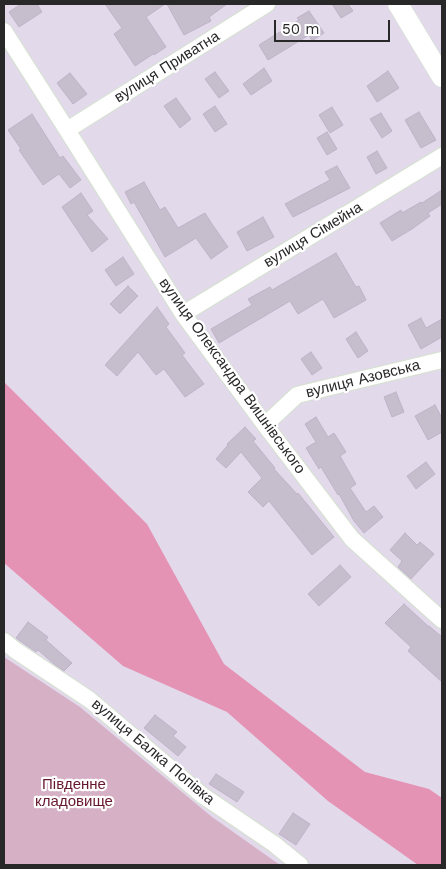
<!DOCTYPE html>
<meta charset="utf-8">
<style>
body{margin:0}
#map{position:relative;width:446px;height:869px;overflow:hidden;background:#e2d9eb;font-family:"Work Sans",sans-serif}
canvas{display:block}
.frame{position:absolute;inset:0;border:5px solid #282828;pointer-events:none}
.scale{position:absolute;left:274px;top:20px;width:116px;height:22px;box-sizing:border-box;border:2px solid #282828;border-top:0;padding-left:6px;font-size:15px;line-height:18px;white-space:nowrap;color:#282828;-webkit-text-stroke:4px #fff;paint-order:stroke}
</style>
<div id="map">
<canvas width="446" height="869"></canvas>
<div class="frame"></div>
<div class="scale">50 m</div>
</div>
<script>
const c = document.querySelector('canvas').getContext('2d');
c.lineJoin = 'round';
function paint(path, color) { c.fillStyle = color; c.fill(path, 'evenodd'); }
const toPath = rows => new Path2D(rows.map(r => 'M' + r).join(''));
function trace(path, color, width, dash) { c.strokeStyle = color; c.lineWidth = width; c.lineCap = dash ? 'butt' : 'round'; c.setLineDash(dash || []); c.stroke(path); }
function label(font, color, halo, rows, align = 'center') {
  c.font = font + ' "Work Sans",sans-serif'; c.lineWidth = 4.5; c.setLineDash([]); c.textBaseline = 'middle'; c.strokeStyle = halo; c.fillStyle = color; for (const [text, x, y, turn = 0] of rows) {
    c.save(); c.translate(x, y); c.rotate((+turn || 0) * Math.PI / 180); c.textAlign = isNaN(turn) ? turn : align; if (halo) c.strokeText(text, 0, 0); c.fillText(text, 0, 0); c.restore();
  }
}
paint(toPath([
 [4,382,147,524,224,664,365,772,429,789,442,798,442,865,418,865,328,801,227,712,123,666,4,563]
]), '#e593b5');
paint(toPath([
 [4,657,80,707,212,817,280,865,4,865]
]), '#d6b0c5');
const building = toPath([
 [21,4,37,4,42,12,19,27,9,12,21,4],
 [105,4,165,4,146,17,166,47,154,55,153,54,135,66,114,34,122,28,105,4],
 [167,4,227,4,209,17,211,21,184,35,167,4],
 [332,4,348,4,353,11,341,18,332,4],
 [309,11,324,33,312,41,309,35,268,60,259,45,299,20,297,18,309,11],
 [264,68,272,81,251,95,243,84,264,68],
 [388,71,399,88,377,102,367,86,388,71],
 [215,72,229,91,219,98,205,79,215,72],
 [70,73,87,94,73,104,57,83,70,73],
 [176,98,191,119,180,128,164,106,176,98],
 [215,106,227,124,215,132,203,114,215,106],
 [332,107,343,125,330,133,319,115,332,107],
 [419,112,436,140,421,148,405,120,419,112],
 [381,113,392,131,382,138,370,119,381,113],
 [32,114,60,158,63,156,81,180,70,188,59,174,43,185,19,150,21,149,8,130,32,114],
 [327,132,337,149,327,155,317,138,327,132],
 [377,151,387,168,376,174,367,157,377,151],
 [337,166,350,188,293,217,285,204,330,180,325,172,337,166],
 [144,182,160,210,165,207,178,228,205,213,212,224,228,247,211,259,196,238,165,257,134,202,131,204,125,192,144,182],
 [442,190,442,204,428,213,430,216,412,229,392,241,380,223,401,210,402,213,421,202,422,203,442,190],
 [81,193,93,211,87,215,108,239,92,252,62,207,81,193],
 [263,217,274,237,247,251,237,232,263,217],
 [336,253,356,287,359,286,366,300,334,318,323,299,298,314,290,301,219,343,211,329,252,305,248,299,270,287,272,290,336,253],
 [123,257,134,274,116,286,105,270,123,257],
 [128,286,138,296,120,314,110,304,128,286],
 [157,307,169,324,166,327,185,353,182,355,204,384,185,397,164,369,156,375,138,352,117,376,105,365,157,307],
 [421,318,426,328,442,319,442,337,421,349,408,325,421,318],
 [356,332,368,351,358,358,346,339,356,332],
 [311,352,322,368,312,375,301,359,311,352],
 [396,392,404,412,392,417,384,397,396,392],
 [435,405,442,418,442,432,428,440,415,416,435,405],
 [316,417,328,437,334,433,346,452,340,456,356,484,350,488,366,512,374,506,383,517,364,533,354,521,339,494,338,495,321,467,319,469,306,448,316,442,305,424,316,417],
 [245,427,256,439,253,441,275,468,274,469,297,494,298,493,334,537,312,555,269,501,263,507,248,492,262,478,241,452,226,468,216,459,228,445,227,444,245,427],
 [426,462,435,474,416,489,407,476,426,462],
 [405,533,417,545,420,542,434,554,411,579,398,567,402,561,390,550,405,533],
 [340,565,351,577,319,606,308,594,340,565],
 [404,604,428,626,429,626,442,637,442,682,408,651,411,647,385,623,404,604],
 [28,622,48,637,46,640,72,663,64,671,54,664,38,650,36,652,16,638,28,622],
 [155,715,177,732,173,736,186,747,178,756,144,728,155,715],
 [216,774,244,792,237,802,209,784,216,774],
 [293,813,310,824,296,845,279,834,293,813]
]);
paint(building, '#c6becd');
trace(building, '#beb3c7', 1);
const minor = toPath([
 [4,31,67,130,183,314,265,425,352,539,442,620],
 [67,130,267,4],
 [183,314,442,156],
 [265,425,297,395,442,360],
 [4,641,15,650,90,700,202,795,274,844,300,865]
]);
const tertiary = toPath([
 [398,4,442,77]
]);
trace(minor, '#d4e2ce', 18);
trace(tertiary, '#d4e2ce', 21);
trace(minor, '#fff', 16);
trace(tertiary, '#fff', 20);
label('15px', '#282828', '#fff', [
 ["вулиця Приватна",167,67,-32],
 ["вулиця Сімейна",313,235,-31],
 ["вулиця Олександра Вишнівського",232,376,54],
 ["вулиця Азовська",363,379,-14],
 ["вулиця Балка Попівка",153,752,40]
]);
label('15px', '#67172d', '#fff', [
 ["Південне",74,785],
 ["кладовище",74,802]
]);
</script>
